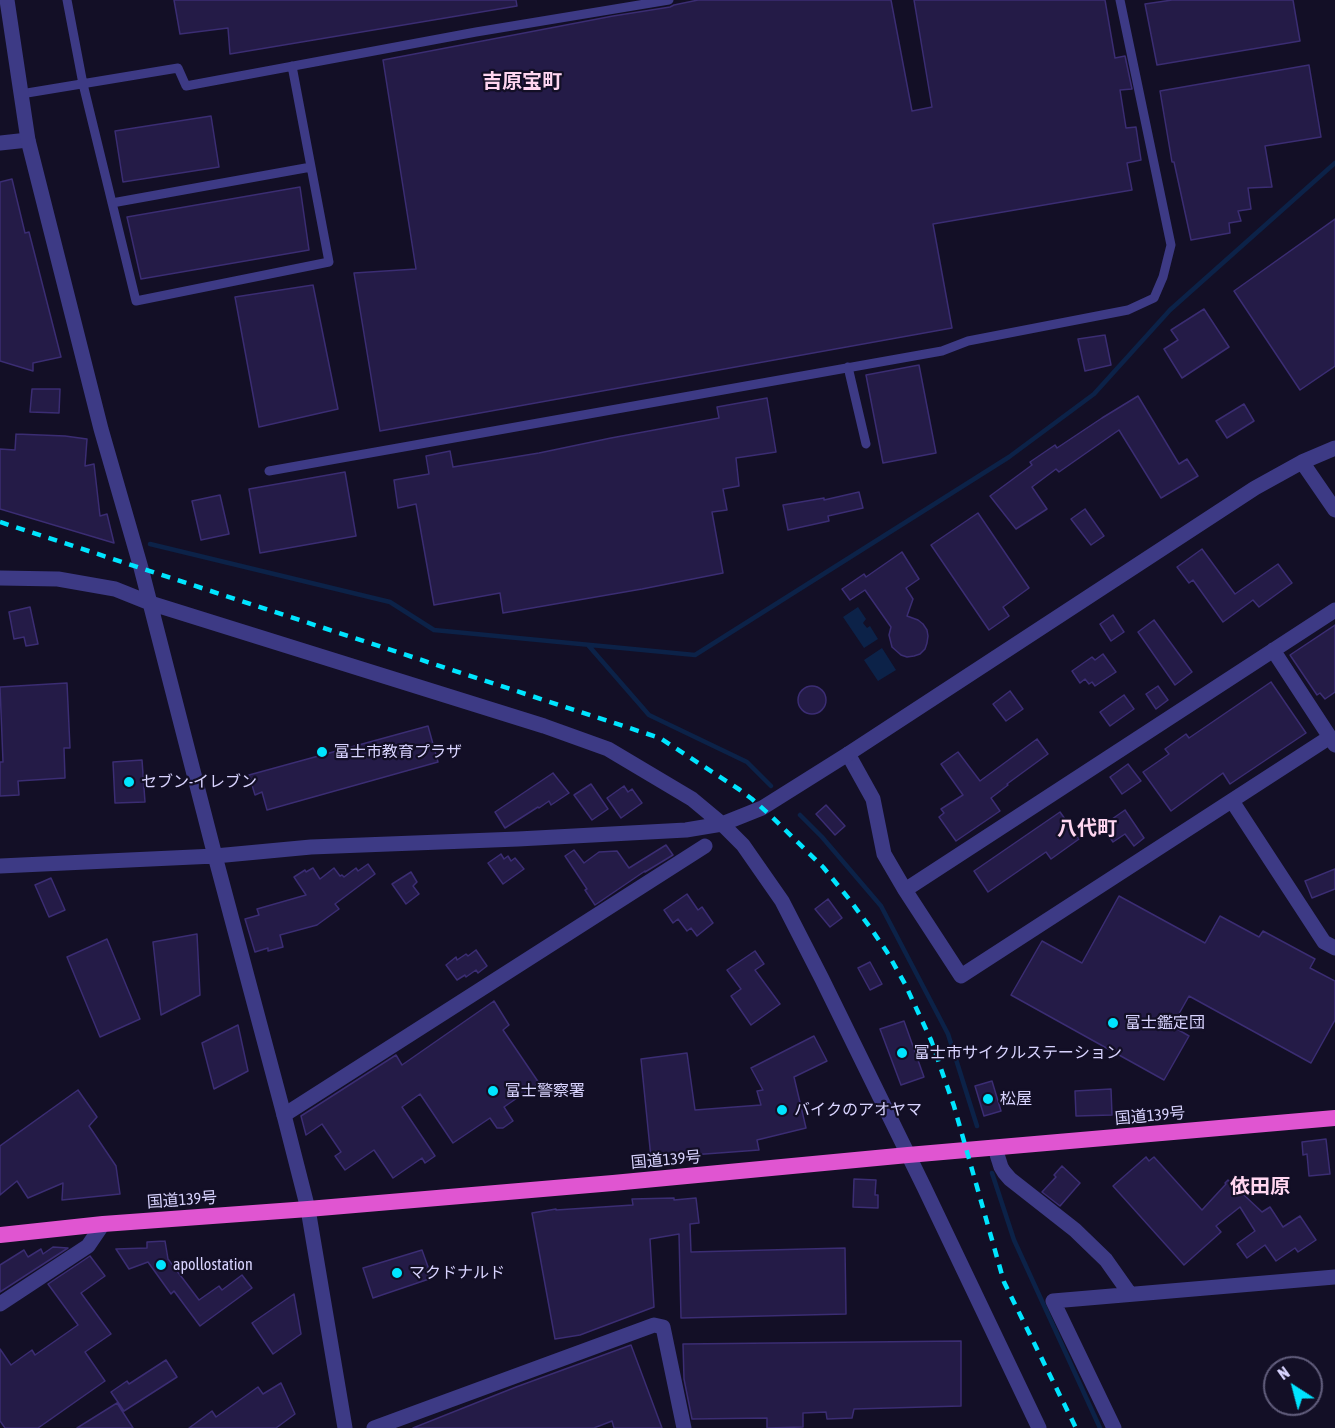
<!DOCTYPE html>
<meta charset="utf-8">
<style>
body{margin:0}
#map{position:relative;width:1335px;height:1428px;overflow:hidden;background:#130f26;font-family:"Asap Condensed",sans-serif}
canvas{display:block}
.north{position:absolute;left:1263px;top:1356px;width:60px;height:60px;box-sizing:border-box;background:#130f26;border:2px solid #625e7d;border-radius:50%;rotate:324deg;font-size:16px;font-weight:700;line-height:24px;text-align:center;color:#d9d4ff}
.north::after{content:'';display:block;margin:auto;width:21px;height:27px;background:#00e5ff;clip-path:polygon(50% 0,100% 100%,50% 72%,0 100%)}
</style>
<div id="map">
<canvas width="1335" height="1428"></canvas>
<div class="north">N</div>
</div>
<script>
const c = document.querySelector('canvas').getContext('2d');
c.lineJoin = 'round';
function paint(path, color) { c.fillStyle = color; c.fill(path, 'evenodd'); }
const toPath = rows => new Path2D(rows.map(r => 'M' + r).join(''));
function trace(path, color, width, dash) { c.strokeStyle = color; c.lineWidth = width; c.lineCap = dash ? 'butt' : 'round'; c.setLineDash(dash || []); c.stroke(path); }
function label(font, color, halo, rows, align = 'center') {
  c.font = font + ' "Asap Condensed","Noto Sans JP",sans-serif'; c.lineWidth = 4.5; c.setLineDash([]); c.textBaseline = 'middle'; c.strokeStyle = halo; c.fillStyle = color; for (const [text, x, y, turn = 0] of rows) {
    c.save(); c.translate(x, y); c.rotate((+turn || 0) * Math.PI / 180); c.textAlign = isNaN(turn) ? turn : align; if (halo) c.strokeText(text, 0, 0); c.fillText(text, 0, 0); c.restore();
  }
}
paint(toPath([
 [858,607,866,619,863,623,867,628,870,626,878,639,864,648,843,617],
 [882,648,896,670,878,681,864,660]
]), '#0c2248');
trace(toPath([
 [150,544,390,602,434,630,695,655,1009,457,1094,394,1170,310,1335,163],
 [588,645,649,715,747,762,771,786],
 [800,815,822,837,881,906,948,1034,977,1126],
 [992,1173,1014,1240,1100,1428]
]), '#0c2248', 4.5);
const building = toPath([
 [174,0,516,0,517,6,230,54,228,28,180,34,174,0],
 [698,0,891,0,912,111,932,107,914,0,1105,0,1115,58,1125,56,1132,89,1120,90,1126,128,1136,127,1141,160,1127,163,1132,190,933,224,952,328,380,431,354,273,416,269,383,60,613,16,670,7,674,5,698,0],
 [1172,0,1293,0,1300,41,1157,65,1145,4,1172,0],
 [1309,65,1321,137,1265,146,1272,187,1248,188,1251,209,1238,211,1241,221,1229,223,1230,233,1191,240,1174,162,1172,162,1160,91,1309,65],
 [211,116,219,167,123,182,115,131,211,116],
 [12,179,25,233,29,232,61,357,33,363,33,371,0,361,0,182,12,179],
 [300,187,309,250,141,279,127,217,300,187],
 [1335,219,1335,366,1300,390,1234,291,1335,219],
 [313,285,338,409,259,427,235,297,313,285],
 [1204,309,1229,347,1182,378,1164,349,1178,340,1171,330,1204,309],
 [1105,335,1111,365,1085,371,1078,339,1105,335],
 [919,365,936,453,883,463,866,375,919,365],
 [32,389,60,389,59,413,30,412,32,389],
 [1138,396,1179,464,1187,459,1198,476,1161,498,1119,430,1059,472,1056,469,1032,487,1047,509,1016,529,990,496,1032,465,1030,462,1055,445,1057,448,1102,418,1138,396],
 [767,398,776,452,736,458,739,486,723,489,727,510,712,512,723,573,642,589,503,613,500,593,434,605,416,504,398,508,394,480,429,474,426,456,450,451,453,467,539,453,611,438,719,418,717,407,767,398],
 [1244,404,1254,421,1227,438,1216,421,1244,404],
 [16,434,65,436,87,439,85,466,94,464,100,516,107,514,114,543,0,509,0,449,15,450,16,434],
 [345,472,356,536,260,553,249,489,345,472],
 [859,492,863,508,828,516,829,521,788,530,783,505,824,498,824,500,859,492],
 [220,495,229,534,201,540,192,501,220,495],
 [1085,509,1104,536,1091,545,1071,519,1085,509],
 [978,513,1029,588,1003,607,1009,616,989,630,931,545,978,513],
 [1202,549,1235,594,1278,564,1292,583,1259,607,1253,600,1223,622,1193,580,1189,583,1177,567,1202,549],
 [902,552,919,579,906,588,913,599,907,616,918,620,923,624,927,630,928,636,927,643,925,649,920,654,914,656,907,657,901,655,892,647,889,635,891,627,865,590,850,600,842,589,864,574,866,577,902,552],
 [30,607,38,644,26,646,24,637,14,639,9,612,30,607],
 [1113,615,1124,632,1111,641,1100,624,1113,615],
 [1154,620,1192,672,1175,685,1138,632,1154,620],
 [1335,625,1335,692,1325,699,1320,693,1317,695,1290,655,1335,625],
 [1103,654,1116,672,1095,686,1092,682,1089,684,1085,679,1080,683,1072,671,1092,657,1095,660,1103,654],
 [1271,682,1306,733,1230,784,1223,773,1171,811,1143,772,1169,754,1165,749,1186,734,1189,738,1271,682],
 [67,683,70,748,64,748,65,778,18,781,19,795,0,796,0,762,3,762,0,687,67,683],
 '798 700a14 14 0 1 1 28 0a14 14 0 1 1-28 0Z',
 [1158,686,1168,700,1156,709,1146,694,1158,686],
 [1010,691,1023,709,1006,721,993,704,1010,691],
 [1124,695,1134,709,1110,726,1100,712,1124,695],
 [428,726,438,762,267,810,262,792,255,795,249,775,428,726],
 [1037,739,1048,754,1007,784,1008,785,991,798,1000,811,956,841,939,817,944,813,941,809,963,795,941,764,958,752,980,781,1037,739],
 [142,760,145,802,115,803,113,762,142,760],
 [1128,764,1141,781,1122,794,1110,777,1128,764],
 [553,773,569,793,551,805,549,801,539,808,538,807,505,828,495,812,553,773],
 [591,784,608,809,592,820,574,795,591,784],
 [624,786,628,792,632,789,642,803,621,818,607,798,624,786],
 [826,805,845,826,835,835,816,814,826,805],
 [1125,810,1144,838,1134,846,1125,834,1113,842,1102,826,1125,810],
 [1060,812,1079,839,1051,859,1046,852,988,892,974,871,1060,812],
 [666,845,673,855,645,872,645,871,595,905,585,890,587,889,565,856,574,850,584,863,599,852,617,851,629,868,666,845],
 [501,854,504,859,508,856,511,861,515,858,524,869,503,884,488,863,501,854],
 [368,864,375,874,335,904,339,909,317,925,280,935,283,947,268,951,268,948,255,952,245,919,259,915,257,909,306,895,294,877,305,870,306,872,313,868,320,879,334,868,340,876,342,875,344,877,356,868,358,871,368,864],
 [1335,869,1335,889,1312,898,1305,881,1335,869],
 [411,872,417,882,413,886,419,894,406,904,392,884,411,872],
 [51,878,65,910,49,917,35,885,51,878],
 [687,894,698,910,702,907,713,923,697,936,691,928,687,931,678,919,673,923,664,910,687,894],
 [1119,896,1205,943,1220,916,1259,937,1263,931,1315,959,1310,968,1335,981,1335,1020,1311,1063,1189,996,1172,1026,1189,1036,1164,1080,1011,995,1042,941,1082,963,1119,896],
 [828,899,842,918,830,927,815,909,828,899],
 [197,934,200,995,161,1015,153,942,197,934],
 [107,939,140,1019,100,1037,67,957,107,939],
 [476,950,487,966,478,973,476,970,466,977,465,975,457,980,446,965,456,957,457,960,466,954,468,956,476,950],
 [755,951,764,964,755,970,780,1004,751,1025,731,996,741,989,727,970,755,951],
 [870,962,882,984,870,990,858,968,870,962],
 [494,1001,509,1025,503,1030,539,1083,504,1107,513,1121,503,1128,497,1128,490,1118,453,1143,420,1094,402,1107,435,1156,425,1163,422,1158,393,1178,374,1150,345,1170,335,1156,341,1152,322,1124,306,1135,301,1116,396,1055,402,1065,494,1001],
 [904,1021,924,1077,901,1085,880,1029,904,1021],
 [238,1025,248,1071,214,1089,202,1043,238,1025],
 [814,1036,827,1061,794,1077,806,1128,757,1140,759,1150,651,1158,641,1059,687,1053,695,1110,761,1105,757,1091,763,1090,751,1068,814,1036],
 [992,1081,1001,1111,984,1116,975,1086,992,1081],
 [1111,1089,1112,1115,1076,1116,1075,1091,1111,1089],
 [78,1090,97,1117,89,1126,116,1166,120,1194,62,1200,63,1183,28,1198,17,1181,0,1195,0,1146,78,1090],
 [1326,1139,1330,1174,1309,1176,1307,1154,1303,1155,1302,1142,1326,1139],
 [1146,1157,1149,1161,1154,1157,1202,1210,1226,1184,1225,1183,1228,1180,1262,1212,1270,1207,1283,1227,1300,1216,1316,1240,1298,1252,1295,1248,1276,1261,1265,1245,1247,1258,1237,1244,1255,1231,1240,1207,1216,1226,1221,1232,1184,1265,1113,1186,1146,1157],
 [1062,1166,1080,1183,1060,1206,1042,1192,1056,1177,1054,1175,1062,1166],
 [854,1179,876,1180,875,1195,878,1195,878,1208,853,1207,854,1179],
 [674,1198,674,1200,696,1198,699,1223,690,1224,691,1252,845,1248,846,1314,681,1318,679,1234,650,1239,654,1307,580,1335,555,1339,532,1213,556,1209,556,1210,633,1205,632,1199,674,1198],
 [165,1241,168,1259,199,1300,219,1286,222,1290,242,1275,252,1288,200,1326,174,1291,171,1294,148,1262,129,1269,116,1249,147,1248,147,1242,165,1241],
 [53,1247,68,1248,0,1292,0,1265,24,1250,28,1257,41,1249,43,1254,53,1247],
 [422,1250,432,1278,373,1298,363,1268,422,1250],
 [90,1256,105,1276,81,1293,111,1334,85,1352,105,1381,38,1428,5,1428,0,1421,0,1349,11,1365,32,1350,35,1355,78,1325,48,1284,90,1256],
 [294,1294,301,1334,273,1354,252,1323,294,1294],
 [961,1341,961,1406,854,1409,852,1418,827,1419,826,1412,803,1413,803,1427,767,1428,767,1418,692,1419,684,1379,683,1344,961,1341],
 [631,1345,662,1428,614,1428,612,1421,594,1428,413,1428,516,1387,631,1345],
 [166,1360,177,1377,124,1411,111,1392,127,1381,129,1384,166,1360],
 [281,1383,295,1414,276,1428,189,1428,212,1411,216,1417,258,1387,263,1394,281,1383],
 [117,1403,133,1428,77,1428,117,1403]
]);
paint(building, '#241b47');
trace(building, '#3b2d73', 1.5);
trace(toPath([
 [67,0,83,84,136,301,329,262,292,66],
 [21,94,178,68,186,86,476,32,669,0],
 [112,203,311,167],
 [848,367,866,444],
 [269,471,942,351,968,341,1128,310,1154,298,1163,277,1171,245,1120,0]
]), '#3d3a85', 9);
trace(toPath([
 [0,143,28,140],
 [1273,650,1335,745],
 [848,754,873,799,884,854,905,890,961,976,1330,737],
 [1232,801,1324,942,1335,948],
 [905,890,1335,610],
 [284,1115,705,846],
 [995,1148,1001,1167,1004,1172,1010,1179,1075,1230,1106,1260,1130,1294],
 [0,1304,88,1246,103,1224],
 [1114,1428,1053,1301,1335,1277]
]), '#3d3a85', 15);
trace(toPath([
 [7,0,28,140,101,429,141,568,215,856,284,1115,308,1209,345,1428],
 [1302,462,1335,510],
 [0,578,58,579,115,589,150,603,544,726,608,749,692,799,722,824,743,845,782,901,822,979,924,1187,1039,1428],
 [0,866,215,856,311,847,518,839,686,830,722,824,762,808,848,754,1255,488,1302,462,1335,448],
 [374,1428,654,1325,663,1327,684,1428]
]), '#3d3a85', 15);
trace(toPath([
 [0,1235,103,1224,308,1209,613,1183,908,1155,1335,1118]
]), '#e055d1', 16);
trace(toPath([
 [0,522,660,738,740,790,752,799,771,816,823,867,849,899,872,930,887,952,905,984,931,1040,954,1106,1004,1282,1076,1428]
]), '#00e5ff', 4.5, [9, 8]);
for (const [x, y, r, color] of [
 [322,752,6,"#00e5ff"],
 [129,782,6,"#00e5ff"],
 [1113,1023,6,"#00e5ff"],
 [902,1053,6,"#00e5ff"],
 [493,1091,6,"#00e5ff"],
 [988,1099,6,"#00e5ff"],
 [782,1110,6,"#00e5ff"],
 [161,1265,6,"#00e5ff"],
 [397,1273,6,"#00e5ff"]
]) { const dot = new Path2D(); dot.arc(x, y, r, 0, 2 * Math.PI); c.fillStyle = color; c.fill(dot); trace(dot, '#130f26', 2); }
label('16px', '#d9d4ff', '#130f26', [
 ["富士市教育プラザ",334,752],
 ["セブン-イレブン",141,782],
 ["富士鑑定団",1125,1023],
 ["富士市サイクルステーション",914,1053],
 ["富士警察署",505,1091],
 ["松屋",1000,1099],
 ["バイクのアオヤマ",794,1110],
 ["apollostation",173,1265],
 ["マクドナルド",409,1273]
], 'left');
label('16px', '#d9d4ff', '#130f26', [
 ["国道139号",1150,1116,-5],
 ["国道139号",666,1160,-5],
 ["国道139号",182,1200,-4]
]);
label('bold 20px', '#ffd6f0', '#130f26', [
 ["吉原宝町",522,82],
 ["八代町",1087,829],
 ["依田原",1260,1187]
]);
</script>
